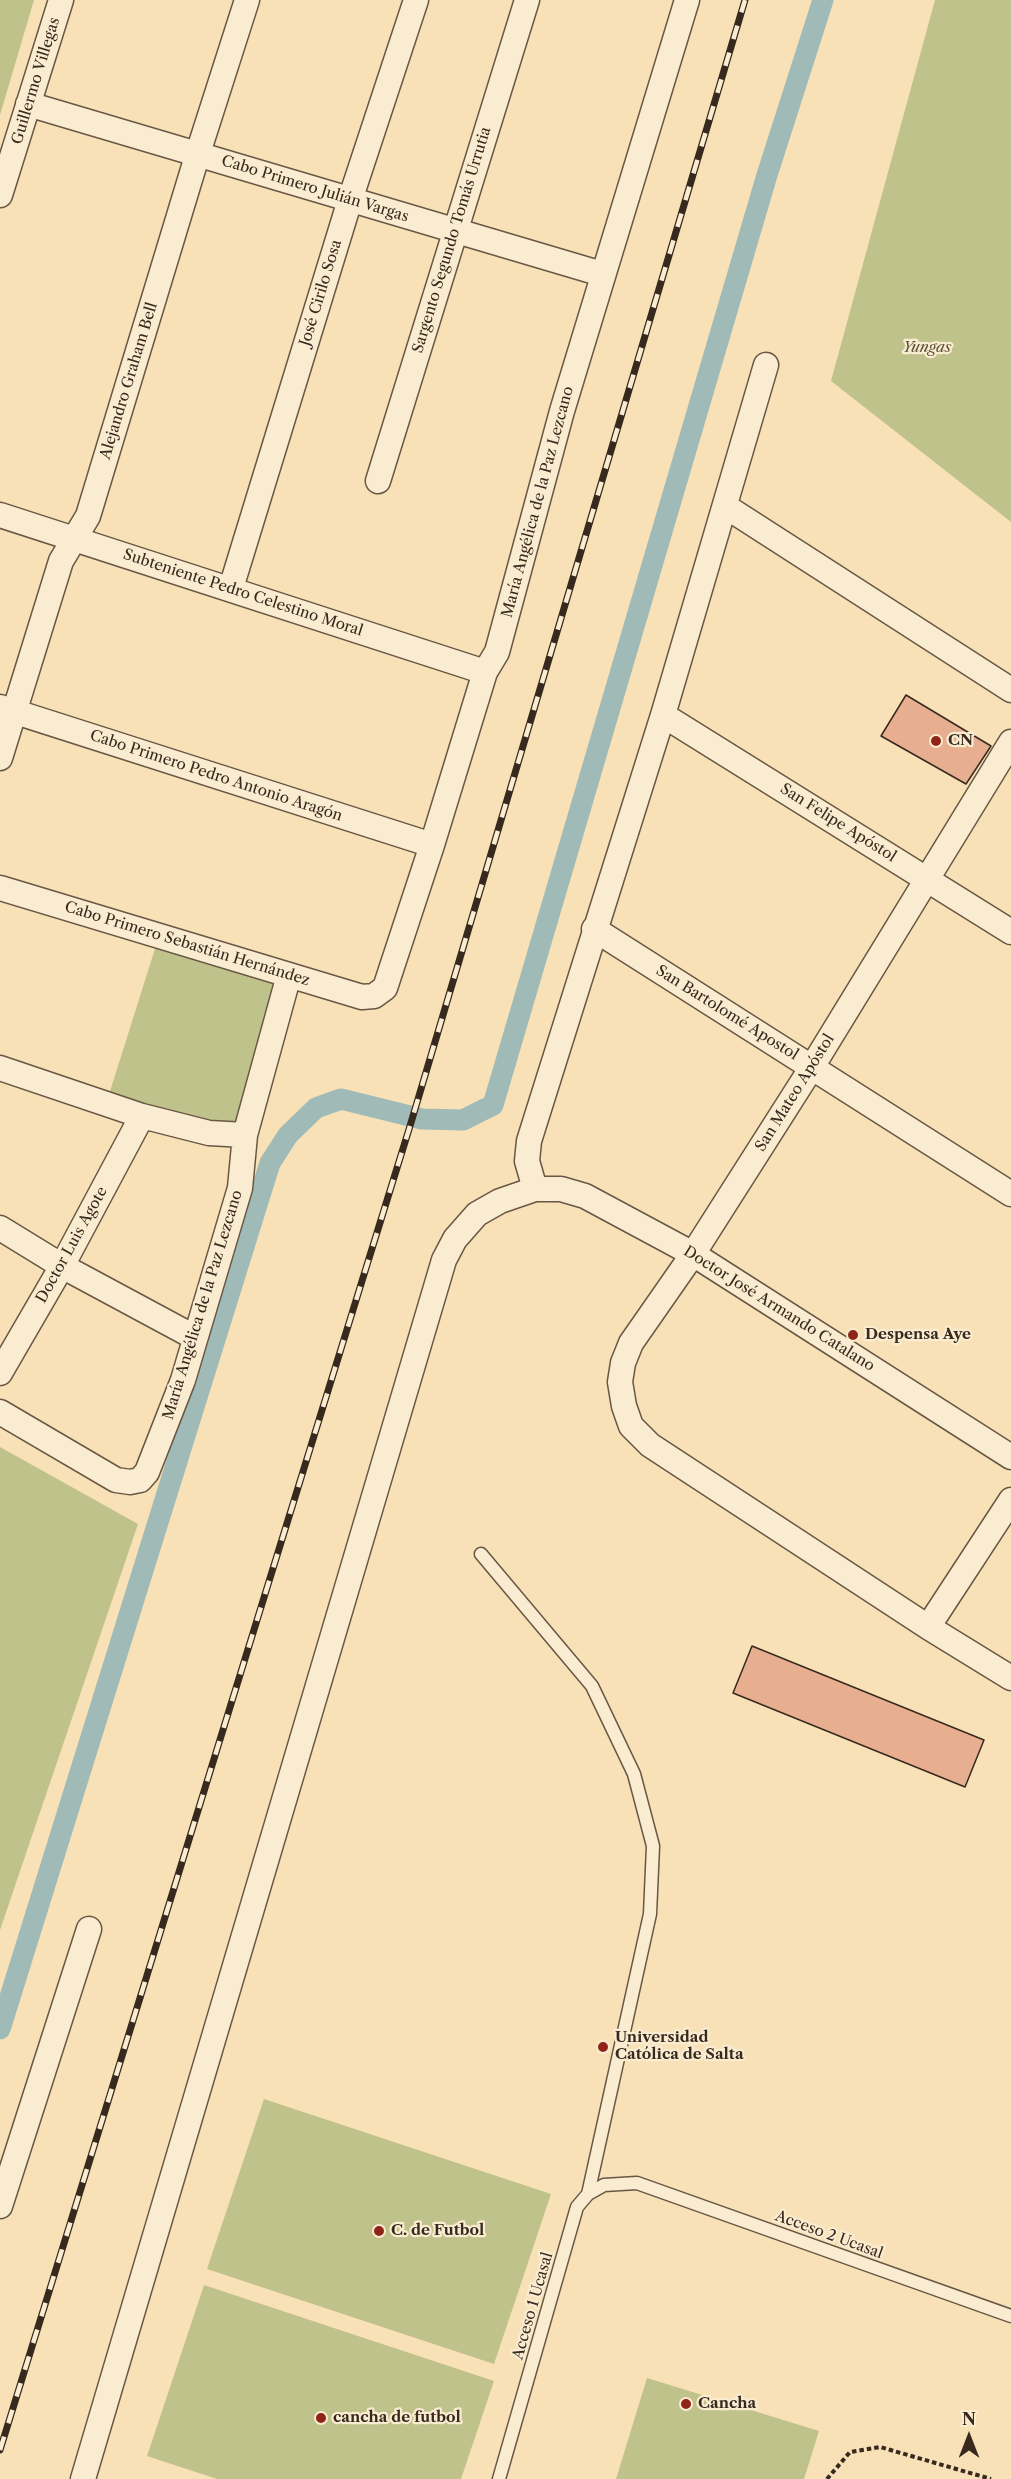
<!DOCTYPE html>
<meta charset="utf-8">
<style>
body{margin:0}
#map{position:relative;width:1011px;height:2479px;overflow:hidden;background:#f8e1b6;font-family:"Libre Caslon Text",serif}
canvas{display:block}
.north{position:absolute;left:939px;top:2407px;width:60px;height:60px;-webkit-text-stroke:4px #faecd0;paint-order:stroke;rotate:0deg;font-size:16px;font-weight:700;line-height:24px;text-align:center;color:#38291f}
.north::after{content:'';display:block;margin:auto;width:21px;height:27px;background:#38291f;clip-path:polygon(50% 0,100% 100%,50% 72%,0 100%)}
</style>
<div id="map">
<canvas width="1011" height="2479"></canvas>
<div class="north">N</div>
</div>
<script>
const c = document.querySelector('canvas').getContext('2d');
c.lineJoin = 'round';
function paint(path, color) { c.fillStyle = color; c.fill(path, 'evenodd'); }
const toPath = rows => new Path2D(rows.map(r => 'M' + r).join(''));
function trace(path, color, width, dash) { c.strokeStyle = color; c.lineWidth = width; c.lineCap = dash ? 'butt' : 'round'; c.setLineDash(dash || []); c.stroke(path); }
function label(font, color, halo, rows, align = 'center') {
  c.font = font + ' "Libre Caslon Text",serif'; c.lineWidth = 4.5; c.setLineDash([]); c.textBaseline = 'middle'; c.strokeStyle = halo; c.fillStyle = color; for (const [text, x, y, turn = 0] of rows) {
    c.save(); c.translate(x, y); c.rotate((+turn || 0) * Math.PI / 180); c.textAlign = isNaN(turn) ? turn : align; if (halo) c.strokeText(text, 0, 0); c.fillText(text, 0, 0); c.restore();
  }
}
paint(toPath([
 [0,0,34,0,0,115],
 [935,0,1011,0,1011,522,831,381],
 [159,936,289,975,245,1135,106,1104],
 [0,1447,138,1524,0,1930],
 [264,2099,551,2194,494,2364,207,2269],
 [204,2285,494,2381,461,2479,217,2479,147,2456],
 [647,2378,819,2431,804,2479,616,2479]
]), '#c0c28b');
trace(toPath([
 [0,2029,270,1163,288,1135,316,1108,341,1099,422,1119,463,1120,493,1105,767,175,823,0]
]), '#a0bbb7', 21);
const building = toPath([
 [906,695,991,746,966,784,881,736,906,695],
 [752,1646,984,1740,965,1787,733,1693,752,1646]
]);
paint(building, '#e7ae90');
trace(building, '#38291f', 1.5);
const lane = toPath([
 [481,1554,592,1686,634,1774,653,1846,650,1914,588,2194],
 [499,2479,577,2207,588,2194,604,2185,637,2183,1011,2316]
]);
const street = toPath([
 [28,104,602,274],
 [0,195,61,0],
 [378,481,527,0],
 [725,506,1011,690],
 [0,515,485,672],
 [231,588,350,200,416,0],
 [0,707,432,845],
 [663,715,1011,932],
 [1011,742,812,1067,693,1254,631,1343,623,1363,620,1382,624,1406,631,1426,650,1445,928,1627,1011,1678],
 [0,758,61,561,88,516,198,153,247,0],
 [0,888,362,997,374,996,385,988,432,845,485,672,497,652,562,411,687,0],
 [594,929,1011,1194],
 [0,1068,142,1116,209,1133,245,1135],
 [535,1189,527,1161,529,1141,663,715,766,365],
 [0,1228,62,1266,194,1337],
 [0,1373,62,1266,142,1116],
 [0,1412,116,1480,130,1482,140,1480,147,1472,183,1380,240,1188,245,1135,289,975],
 [928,1627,1011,1500],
 [0,2206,89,1929],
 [83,2479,444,1260,455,1239,477,1214,500,1201,535,1189,561,1189,585,1196,693,1254,1011,1457]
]);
trace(lane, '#685745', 15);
trace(street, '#685745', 27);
trace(toPath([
 [827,2479,850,2452,880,2447,991,2479]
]), '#38291f', 4, [4.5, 3]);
trace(lane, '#faecd0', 12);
trace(street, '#faecd0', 24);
const rail = toPath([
 [0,2450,410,1126,745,0]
]);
trace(rail, '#38291f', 7);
trace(rail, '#faecd0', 4.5, [14]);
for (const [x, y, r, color] of [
 [936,741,6,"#8f2418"],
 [853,1335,6,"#8f2418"],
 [603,2047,6,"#8f2418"],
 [379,2231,6,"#8f2418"],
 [686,2404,6,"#8f2418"],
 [321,2418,6,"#8f2418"]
]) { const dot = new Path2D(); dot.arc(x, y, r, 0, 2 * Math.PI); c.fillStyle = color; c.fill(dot); trace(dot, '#faecd0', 2); }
label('15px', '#38291f', '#faecd0', [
 ["Guillermo Villegas",36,81,-73],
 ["Cabo Primero Julián Vargas",315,189,17],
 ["Sargento Segundo Tomás Urrutia",452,240,-73],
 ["José Cirilo Sosa",321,293,-73],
 ["Alejandro Graham Bell",129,381,-73],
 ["María Angélica de la Paz Lezcano",538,502,-75],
 ["Subteniente Pedro Celestino Moral",243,593,18],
 ["Cabo Primero Pedro Antonio Aragón",216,776,18],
 ["San Felipe Apóstol",838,823,32],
 ["Cabo Primero Sebastián Hernández",187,944,17],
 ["San Bartolomé Apostol",727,1013,32],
 ["San Mateo Apóstol",795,1093,-58],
 ["Doctor Luis Agote",72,1245,-61],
 ["María Angélica de la Paz Lezcano",203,1305,-73],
 ["Doctor José Armando Catalano",779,1309,32],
 ["Acceso 2 Ucasal",829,2235,20],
 ["Acceso 1 Ucasal",533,2306,-74]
]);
label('italic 15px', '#5a4f3a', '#faecd0', [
 ["Yungas",927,348]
]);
label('bold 15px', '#38291f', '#faecd0', [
 ["CN",948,741],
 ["Despensa Aye",865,1335],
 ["Universidad",615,2038],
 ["Católica de Salta",615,2055],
 ["C. de Futbol",391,2231],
 ["Cancha",698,2404],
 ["cancha de futbol",333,2418]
], 'left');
</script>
